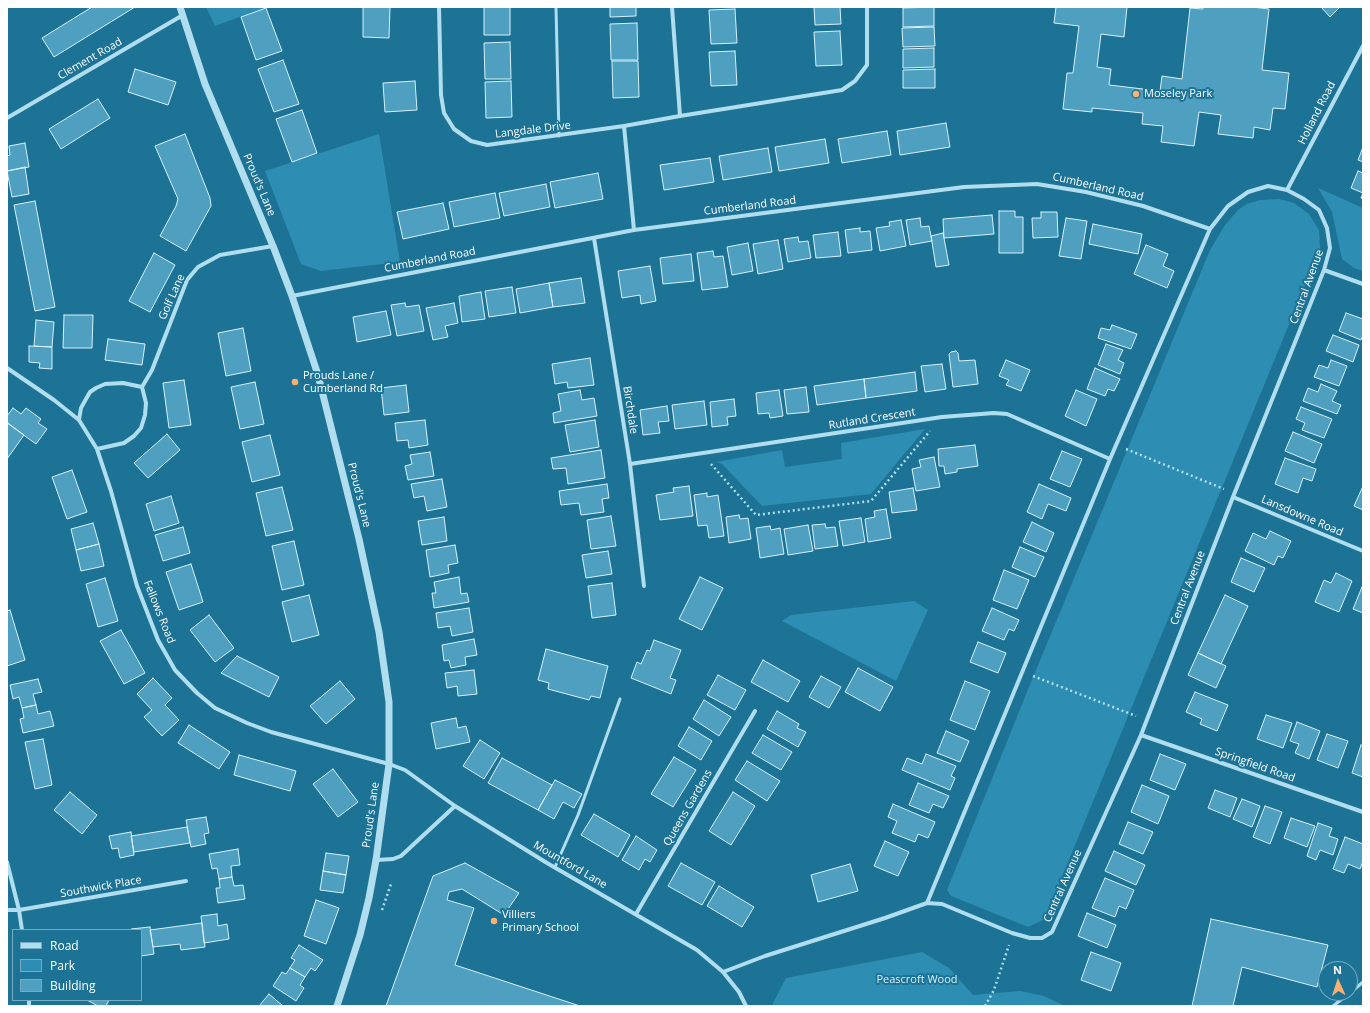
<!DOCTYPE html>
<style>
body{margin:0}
#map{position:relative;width:1370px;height:1013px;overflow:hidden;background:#1d7396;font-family:"Open Sans",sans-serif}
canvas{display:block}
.frame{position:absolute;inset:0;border:8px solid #fff;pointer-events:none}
.legend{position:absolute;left:12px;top:929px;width:130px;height:72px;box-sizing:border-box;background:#1d7396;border:1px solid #77abc0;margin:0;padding:5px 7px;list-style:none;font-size:12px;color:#fff}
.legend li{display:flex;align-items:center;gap:8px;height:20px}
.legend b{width:20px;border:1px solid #77abc0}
.north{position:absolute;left:1318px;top:961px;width:40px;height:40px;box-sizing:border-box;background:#1d7396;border:1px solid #77abc0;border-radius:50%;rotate:357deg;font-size:11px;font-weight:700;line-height:16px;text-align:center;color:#fff}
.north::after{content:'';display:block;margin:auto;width:14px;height:18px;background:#ffaf6f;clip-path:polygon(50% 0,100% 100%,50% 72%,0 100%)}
</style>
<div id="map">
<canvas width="1370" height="1013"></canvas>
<div class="frame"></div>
<ul class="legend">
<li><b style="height:5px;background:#b1deef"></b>Road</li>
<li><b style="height:11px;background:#2d8db2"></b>Park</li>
<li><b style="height:11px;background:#4e9fc0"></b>Building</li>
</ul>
<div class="north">N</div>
</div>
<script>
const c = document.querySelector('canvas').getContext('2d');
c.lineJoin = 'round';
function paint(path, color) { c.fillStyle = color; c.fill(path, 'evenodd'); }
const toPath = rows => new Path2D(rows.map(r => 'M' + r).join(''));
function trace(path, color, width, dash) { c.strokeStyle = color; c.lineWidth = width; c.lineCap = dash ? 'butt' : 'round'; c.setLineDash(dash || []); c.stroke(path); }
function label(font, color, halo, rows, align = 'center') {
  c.font = font + ' "Open Sans",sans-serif'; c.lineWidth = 4; c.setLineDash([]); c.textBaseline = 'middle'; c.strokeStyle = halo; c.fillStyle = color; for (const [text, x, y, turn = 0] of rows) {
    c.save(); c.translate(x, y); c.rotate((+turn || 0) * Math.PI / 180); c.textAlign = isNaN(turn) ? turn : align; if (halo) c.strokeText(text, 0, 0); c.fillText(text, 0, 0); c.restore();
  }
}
paint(toPath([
 [206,7,267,7,215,26],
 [379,134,400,262,321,271,301,264,265,171],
 [1318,188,1363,208,1363,271,1354,268,1342,259,1332,212],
 [1279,199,1294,203,1309,214,1319,230,1320,249,1055,894,1043,920,1028,927,951,896,947,890,1029,687,1210,250,1225,225,1239,209,1247,204,1260,200],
 [925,429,871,494,762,506,722,464,716,462,782,450,785,467,842,459,841,443],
 [914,601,928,610,896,681,782,621,791,615],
 [922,952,949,968,973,995,1020,991,1044,996,1065,1006,774,1006,773,1003,786,978]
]), '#2d8db2');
const building = toPath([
 [92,7,135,7,54,57,42,38,92,7],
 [363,7,390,7,389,38,363,37,363,7],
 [484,7,510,7,510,35,484,35,484,7],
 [610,7,636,7,636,16,610,17,610,7],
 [814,7,840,7,841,24,815,25,814,7],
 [934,7,934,26,903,27,903,8,934,7],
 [1056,7,1127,7,1124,37,1101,34,1097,67,1111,69,1109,85,1160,91,1162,76,1182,79,1190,8,1203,9,1203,7,1252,7,1269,9,1262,70,1289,73,1285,109,1273,108,1270,130,1254,127,1253,138,1218,134,1221,115,1199,112,1194,146,1161,142,1163,126,1142,124,1143,113,1092,108,1092,112,1063,109,1067,73,1073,73,1079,26,1054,23,1056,7],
 [1321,7,1340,7,1330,17,1321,7],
 [266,8,282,51,256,60,241,17,266,8],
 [735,9,737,43,711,44,709,10,735,9],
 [637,23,638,60,611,60,610,24,637,23],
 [934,27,935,46,903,47,902,28,934,27],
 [840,31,842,65,816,66,814,32,840,31],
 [510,42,511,79,485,79,484,43,510,42],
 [934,48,934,67,903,68,903,49,934,48],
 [735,51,737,85,711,86,709,52,735,51],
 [283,60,299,104,274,112,258,69,283,60],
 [612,61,638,61,639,97,613,98,612,61],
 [135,69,176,82,168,105,128,92,135,69],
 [935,69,935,88,903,88,903,70,935,69],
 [415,81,417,110,385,112,383,83,415,81],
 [511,81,512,117,486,118,485,82,511,81],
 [98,99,110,118,61,149,49,129,98,99],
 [302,110,317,153,292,162,276,119,302,110],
 [946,123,950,147,900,155,897,131,946,123],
 [887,131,891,155,842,163,838,139,887,131],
 [185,134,210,198,211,206,186,251,160,236,176,206,178,199,155,146,185,134],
 [825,139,829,163,779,171,775,147,825,139],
 [25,143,29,167,7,171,7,156,10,155,9,146,25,143],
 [1363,147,1363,162,1358,160,1363,147],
 [768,148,772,172,723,180,719,156,768,148],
 [710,158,714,182,664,190,660,165,710,158],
 [25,167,29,194,12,197,7,171,25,167],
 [1358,171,1363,173,1363,199,1361,198,1363,193,1351,188,1358,171],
 [598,173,603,199,555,208,550,182,598,173],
 [546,184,550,207,504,216,499,193,546,184],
 [495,193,500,218,454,227,449,202,495,193],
 [35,201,55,307,35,311,14,205,35,201],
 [443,203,449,229,403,239,397,212,443,203],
 [999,211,1015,211,1015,217,1023,217,1023,253,999,253,999,211],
 [1041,212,1057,212,1058,237,1033,238,1032,218,1041,218,1041,212],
 [992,215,994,234,944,238,943,219,992,215],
 [920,218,921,227,929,226,932,241,910,245,906,220,920,218],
 [1066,218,1087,221,1081,259,1059,256,1066,218],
 [901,220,906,246,880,251,876,228,890,226,889,222,901,220],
 [1093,224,1142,234,1138,254,1089,244,1093,224],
 [860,228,860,232,870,231,872,250,848,253,845,230,860,228],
 [838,232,841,256,816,258,813,235,838,232],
 [943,233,949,265,936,267,931,236,943,233],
 [798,237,799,242,808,241,811,258,788,262,784,239,798,237],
 [778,240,783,269,758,274,753,244,778,240],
 [748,243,753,271,732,275,727,247,748,243],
 [1146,245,1168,254,1163,266,1174,271,1167,288,1134,274,1146,245],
 [713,251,714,257,723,256,728,287,702,290,697,253,713,251],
 [154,253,175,265,150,312,129,301,154,253],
 [691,254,694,281,663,284,660,258,691,254],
 [650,266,656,301,641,304,640,295,622,298,618,271,650,266],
 [581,278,585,303,553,307,549,283,581,278],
 [549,283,553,307,520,313,516,289,549,283],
 [512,287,516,313,489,317,485,291,512,287],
 [481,292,485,319,462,322,459,296,481,292],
 [405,303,406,307,419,305,424,331,397,336,391,305,405,303],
 [454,303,458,323,445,326,448,337,433,340,426,308,454,303],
 [386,311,391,335,357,342,353,317,386,311],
 [1346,313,1363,319,1363,335,1361,340,1339,331,1346,313],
 [64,315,93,315,92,348,63,348,64,315],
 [36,320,54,322,52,347,34,346,36,320],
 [1112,325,1137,334,1131,349,1098,338,1101,328,1110,330,1112,325],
 [243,328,251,371,226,376,218,333,243,328],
 [1333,335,1359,345,1353,362,1326,351,1333,335],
 [108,339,145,344,142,365,105,360,108,339],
 [1106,344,1123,350,1118,360,1124,363,1120,374,1098,365,1106,344],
 [29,346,52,347,52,369,39,368,40,363,29,362,29,346],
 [956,351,958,353,959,361,975,360,978,384,953,387,949,354,951,352,956,351],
 [590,358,594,385,568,388,567,382,555,384,552,364,590,358],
 [1006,360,1030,370,1021,391,1006,385,1009,380,999,376,1006,360],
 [1331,360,1347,366,1339,386,1314,377,1319,365,1328,368,1331,360],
 [942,364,946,389,925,392,921,366,942,364],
 [1095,368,1120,379,1114,391,1108,389,1105,396,1087,389,1095,368],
 [915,372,917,391,866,398,864,379,915,372],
 [864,379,866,398,817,405,814,386,864,379],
 [184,380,191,425,169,428,163,383,184,380],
 [255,382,264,424,240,429,231,387,255,382],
 [1321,384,1337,391,1332,401,1341,405,1337,414,1303,401,1308,388,1318,392,1321,384],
 [406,385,409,412,384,415,381,388,406,385],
 [806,387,809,412,787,414,784,390,806,387],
 [580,390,582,400,594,398,597,416,554,423,553,413,561,411,558,394,580,390],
 [779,390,783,416,770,418,769,413,758,414,756,393,779,390],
 [1076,390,1097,399,1086,426,1065,416,1076,390],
 [734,399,736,416,727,417,728,425,712,427,710,402,734,399],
 [704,401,707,425,675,429,672,405,704,401],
 [667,406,669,421,658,422,660,433,643,435,640,410,667,406],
 [1301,407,1332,419,1324,438,1302,430,1305,423,1296,419,1301,407],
 [13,408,21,414,26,408,41,419,38,423,47,429,36,444,7,423,7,416,13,408],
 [425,420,428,445,409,448,408,440,397,441,395,423,425,420],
 [595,420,599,447,570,452,565,425,595,420],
 [8,423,24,435,7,459,7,424,8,423],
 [1293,432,1322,444,1314,463,1285,451,1293,432],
 [167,434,180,450,148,478,134,463,167,434],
 [270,435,280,475,252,482,242,442,270,435],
 [975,445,978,466,957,469,957,472,945,474,944,466,939,466,938,449,975,445],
 [601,450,605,478,568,484,566,468,553,469,551,458,601,450],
 [1062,451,1082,459,1070,487,1050,479,1062,451],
 [430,452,434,476,408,480,405,466,412,464,410,455,430,452],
 [934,457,940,487,916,491,912,469,921,467,919,460,934,457],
 [1285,458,1316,469,1312,481,1303,478,1298,493,1275,484,1285,458],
 [72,470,87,512,67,519,52,477,72,470],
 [442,479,447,507,427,511,424,496,414,498,411,484,442,479],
 [607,484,609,498,602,499,604,512,581,515,579,503,561,505,559,491,607,484],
 [1039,484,1071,498,1066,511,1048,504,1042,519,1027,512,1039,484],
 [689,486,693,516,660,520,656,495,674,492,673,488,689,486],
 [1363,486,1363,510,1354,506,1363,486],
 [282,487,293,530,266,536,256,493,282,487],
 [913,488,917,510,892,513,889,492,913,488],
 [707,493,707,497,718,495,724,536,709,538,707,525,698,526,694,495,707,493],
 [171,496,179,523,154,531,146,504,171,496],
 [886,509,891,538,868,542,865,519,875,517,874,511,886,509],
 [739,515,740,519,748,518,751,539,729,543,726,517,739,515],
 [611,516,616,546,591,549,587,520,611,516],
 [444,517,447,541,422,545,418,521,444,517],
 [861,518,865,542,843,546,839,521,861,518],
 [1032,522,1054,533,1046,552,1023,542,1032,522],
 [93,523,99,544,76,550,71,529,93,523],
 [825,524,826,528,835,527,838,546,815,549,812,525,825,524],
 [808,525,813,551,788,555,784,529,808,525],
 [770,526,771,530,780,528,784,554,760,558,756,528,770,526],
 [183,527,190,553,163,561,155,535,183,527],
 [1270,531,1291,541,1283,558,1278,556,1274,565,1245,551,1253,533,1266,539,1270,531],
 [294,541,304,585,282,590,272,546,294,541],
 [99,544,104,566,81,571,76,550,99,544],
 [455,545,458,563,448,565,449,573,430,577,426,550,455,545],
 [1020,547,1044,557,1035,577,1012,567,1020,547],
 [608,551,612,574,586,578,582,555,608,551],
 [1241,558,1265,568,1254,592,1231,582,1241,558],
 [191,564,203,602,179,610,166,572,191,564],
 [1004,570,1029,580,1017,609,993,600,1004,570],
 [1336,573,1352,581,1339,612,1315,602,1324,580,1331,583,1336,573],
 [459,577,461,594,467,593,469,602,434,608,432,593,436,593,434,582,459,577],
 [700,577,723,588,702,630,679,619,700,577],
 [105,578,118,621,98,627,86,584,105,578],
 [612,583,616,615,592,618,588,586,612,583],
 [1362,587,1363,587,1363,613,1353,609,1362,587],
 [309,595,319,635,292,642,282,602,309,595],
 [1225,595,1248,606,1221,664,1198,653,1225,595],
 [469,608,473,632,452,636,450,626,438,628,436,613,469,608],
 [992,608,1019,620,1014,631,1009,629,1004,640,982,631,992,608],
 [10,610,25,660,7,666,7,611,10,610],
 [209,615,234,648,215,662,190,630,209,615],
 [121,630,145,673,124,684,100,641,121,630],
 [474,639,477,655,465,657,466,665,451,668,449,660,444,661,442,645,474,639],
 [654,640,681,650,670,678,676,680,671,694,631,678,637,662,641,664,647,650,650,651,654,640],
 [978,642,1006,653,998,673,970,662,978,642],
 [546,649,608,666,600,698,591,696,589,700,548,689,549,683,538,680,546,649],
 [1198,653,1226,666,1216,688,1188,675,1198,653],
 [237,656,279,677,269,697,221,673,237,656],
 [763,660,800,681,788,702,751,682,763,660],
 [858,668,893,687,880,711,845,692,858,668],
 [474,670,477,694,458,696,457,686,447,688,445,673,474,670],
 [718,675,746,690,735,710,707,695,718,675],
 [821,676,841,687,829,708,809,697,821,676],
 [153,678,172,698,165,705,179,720,162,736,144,717,152,710,137,694,153,678],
 [38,679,42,692,33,694,36,705,22,708,19,697,13,699,10,685,38,679],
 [340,681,355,699,326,724,310,706,340,681],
 [965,681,990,691,975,730,950,720,965,681],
 [1195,692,1228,705,1217,731,1200,724,1202,719,1186,712,1195,692],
 [704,700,731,717,719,736,693,719,704,700],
 [36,705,38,714,50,711,54,726,23,733,20,719,24,718,22,708,36,705],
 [777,711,799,724,797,728,806,732,798,747,767,729,777,711],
 [1266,715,1292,723,1283,748,1257,739,1266,715],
 [456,718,458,728,466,726,470,742,436,749,431,723,456,718],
 [1297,722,1320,731,1309,759,1295,753,1299,744,1290,741,1297,722],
 [189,725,230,752,219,769,178,743,189,725],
 [689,727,712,741,701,760,678,746,689,727],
 [946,731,969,741,960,762,937,753,946,731],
 [1327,734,1348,741,1338,768,1317,760,1327,734],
 [763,735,792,752,781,770,752,753,763,735],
 [43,739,52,785,35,789,25,742,43,739],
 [480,740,500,753,484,779,463,766,480,740],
 [1361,745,1363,746,1363,777,1352,773,1361,745],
 [926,754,956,766,951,776,955,778,950,790,902,770,907,758,922,764,926,754],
 [1160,754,1186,764,1175,790,1150,780,1160,754],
 [239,755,296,771,290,791,234,775,239,755],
 [674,757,696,770,673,807,651,794,674,757],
 [502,758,552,785,538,810,488,783,502,758],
 [747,761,780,781,767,801,735,780,747,761],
 [333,769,358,802,338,817,313,784,333,769],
 [555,780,582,794,574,808,563,802,554,819,538,810,555,780],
 [918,783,949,796,943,808,933,804,929,813,909,805,918,783],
 [1142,785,1169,796,1158,824,1131,812,1142,785],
 [1215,790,1237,798,1230,817,1208,808,1215,790],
 [70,792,97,815,82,834,54,810,70,792],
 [733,792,755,806,731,845,709,831,733,792],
 [1242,799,1260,806,1252,827,1233,819,1242,799],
 [893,804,935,822,928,838,918,834,915,842,892,833,897,821,888,817,893,804],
 [1265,806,1282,812,1270,844,1253,837,1265,806],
 [594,814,630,835,618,857,581,835,594,814],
 [206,817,209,833,204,834,206,844,191,847,186,820,206,817],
 [1291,818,1315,826,1307,847,1284,838,1291,818],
 [1128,822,1153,832,1143,854,1119,844,1128,822],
 [1318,823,1332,828,1329,836,1338,839,1333,855,1320,850,1316,860,1307,856,1318,823],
 [187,827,190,843,134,852,131,836,187,827],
 [131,832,134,855,120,858,118,848,112,849,109,836,131,832],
 [636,836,657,850,650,862,645,859,639,870,622,860,636,836],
 [1345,837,1363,844,1363,861,1360,869,1348,864,1344,873,1333,869,1345,837],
 [885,841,909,852,898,876,874,866,885,841],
 [238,849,240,865,231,866,232,877,219,879,217,868,212,869,209,854,238,849],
 [1114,851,1145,865,1136,885,1105,871,1114,851],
 [326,853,349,856,346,875,323,871,326,853],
 [465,863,519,893,504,915,462,889,449,892,447,900,474,908,455,965,580,1006,386,1006,433,876,465,863],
 [681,863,715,882,702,905,668,886,681,863],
 [850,864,858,891,818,902,811,875,850,864],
 [323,871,346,875,343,893,320,890,323,871],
 [232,877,234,886,243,885,245,899,218,903,216,888,220,888,219,879,232,877],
 [1105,878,1134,890,1126,909,1119,906,1115,917,1092,908,1105,878],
 [719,886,754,907,742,927,707,906,719,886],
 [316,900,339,908,326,944,304,936,316,900],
 [1087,913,1116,925,1107,948,1078,936,1087,913],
 [217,914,218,926,227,924,229,939,204,943,201,916,217,914],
 [1211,919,1328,945,1317,987,1242,967,1233,1006,1192,1006,1211,919],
 [202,923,205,947,181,950,180,944,153,947,150,930,202,923],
 [150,927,154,954,141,956,141,930,132,930,131,929,150,927],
 [299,945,323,960,315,971,311,968,305,977,290,968,295,960,291,958,299,945],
 [1091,952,1121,963,1111,991,1081,980,1091,952],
 [290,968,305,977,300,985,304,988,296,1001,273,986,282,972,286,974,290,968],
 [269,994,283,1006,259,1006,269,994],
 [87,1000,109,1000,106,1006,98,1006,87,1000]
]);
paint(building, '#4e9fc0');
trace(building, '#d7f1fb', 1);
trace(toPath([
 [1126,449,1224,489],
 [711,464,756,515,871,501,930,431],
 [1033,676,1136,716],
 [382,910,391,884],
 [985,1006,994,990,1009,945]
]), '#b1deef', 2.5, [2, 3]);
trace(toPath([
 [556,7,559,136],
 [555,867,578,815,620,699],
 [1350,993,1363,982],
 [1333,1006,1350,993]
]), '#b1deef', 3);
trace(toPath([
 [439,7,441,95,444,113,454,129,471,141,487,145,624,126,634,230],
 [672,7,680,116],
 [7,118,183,15],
 [624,126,680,116,842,90,855,81,867,65,867,7],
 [1287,190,1363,46],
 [594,238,630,464,644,586],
 [1324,270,1363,284],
 [292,296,634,230,964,187,1037,184,1086,192,1143,206,1210,229],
 [7,368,54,400,79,420,97,449,111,491,137,586,158,640,175,670,197,693,215,708,247,723,271,732,389,764,405,770,455,806,547,863,697,950,723,972,739,992,746,1006],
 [142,387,152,370,187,280,198,267,220,255,273,246],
 [79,420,81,408,86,399,90,392,96,388,105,384,123,383,142,387,146,403,145,415,141,428,134,436,124,443,97,449],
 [630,464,942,417,994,413,1007,414,1110,459],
 [1233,497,1363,551],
 [1141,735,1363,812],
 [376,860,393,859,401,856,455,806],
 [7,862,19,910,22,930],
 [7,910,19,910,186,881],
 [636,914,755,711],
 [723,972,765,956,885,918,927,903,942,904,1012,933,1030,938,1042,938,1052,932,1141,735,1233,497,1324,270,1330,248,1327,228,1319,210,1304,199,1287,190,1268,186,1248,192,1228,206,1210,229,1110,459,927,903],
 [29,1006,29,1000]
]), '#b1deef', 4);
trace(toPath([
 [180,7,205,84,273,246,292,296,318,375,359,539,379,632,389,702,389,764,376,860,369,898,360,935,337,1006]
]), '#b1deef', 7);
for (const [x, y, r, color] of [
 [1136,94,4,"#ffaf6f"],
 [295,382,4,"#ffaf6f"],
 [494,921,4,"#ffaf6f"]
]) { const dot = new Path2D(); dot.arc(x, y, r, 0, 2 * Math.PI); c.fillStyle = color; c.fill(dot); trace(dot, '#1d7396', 1.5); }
label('11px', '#fff', '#1d7396', [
 ["Clement Road",90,59,-30],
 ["Holland Road",1317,113,-63],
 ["Langdale Drive",533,130,-7],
 ["Proud's Lane",259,185,67],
 ["Cumberland Road",1098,187,13],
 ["Cumberland Road",750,206,-7],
 ["Cumberland Road",430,260,-11],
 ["Central Avenue",1307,287,-70],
 ["Golf Lane",172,297,-66],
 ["Birchdale",630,410,81],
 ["Rutland Crescent",872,419,-9],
 ["Proud's Lane",359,495,76],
 ["Lansdowne Road",1302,516,23],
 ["Central Avenue",1188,588,-69],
 ["Fellows Road",159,612,68],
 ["Springfield Road",1255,765,19],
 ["Queens Gardens",688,808,-60],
 ["Proud's Lane",371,815,-82],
 ["Mountford Lane",570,865,30],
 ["Central Avenue",1063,886,-66],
 ["Southwick Place",101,887,-10]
]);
label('11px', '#fff', '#1d7396', [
 ["Moseley Park",1144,94],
 ["Prouds Lane /",303,376],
 ["Cumberland Rd",303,389],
 ["Villiers",502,915],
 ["Primary School",502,928]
], 'left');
label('11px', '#d7f1fb', '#1d7396', [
 ["Peascroft Wood",917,980]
]);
</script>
